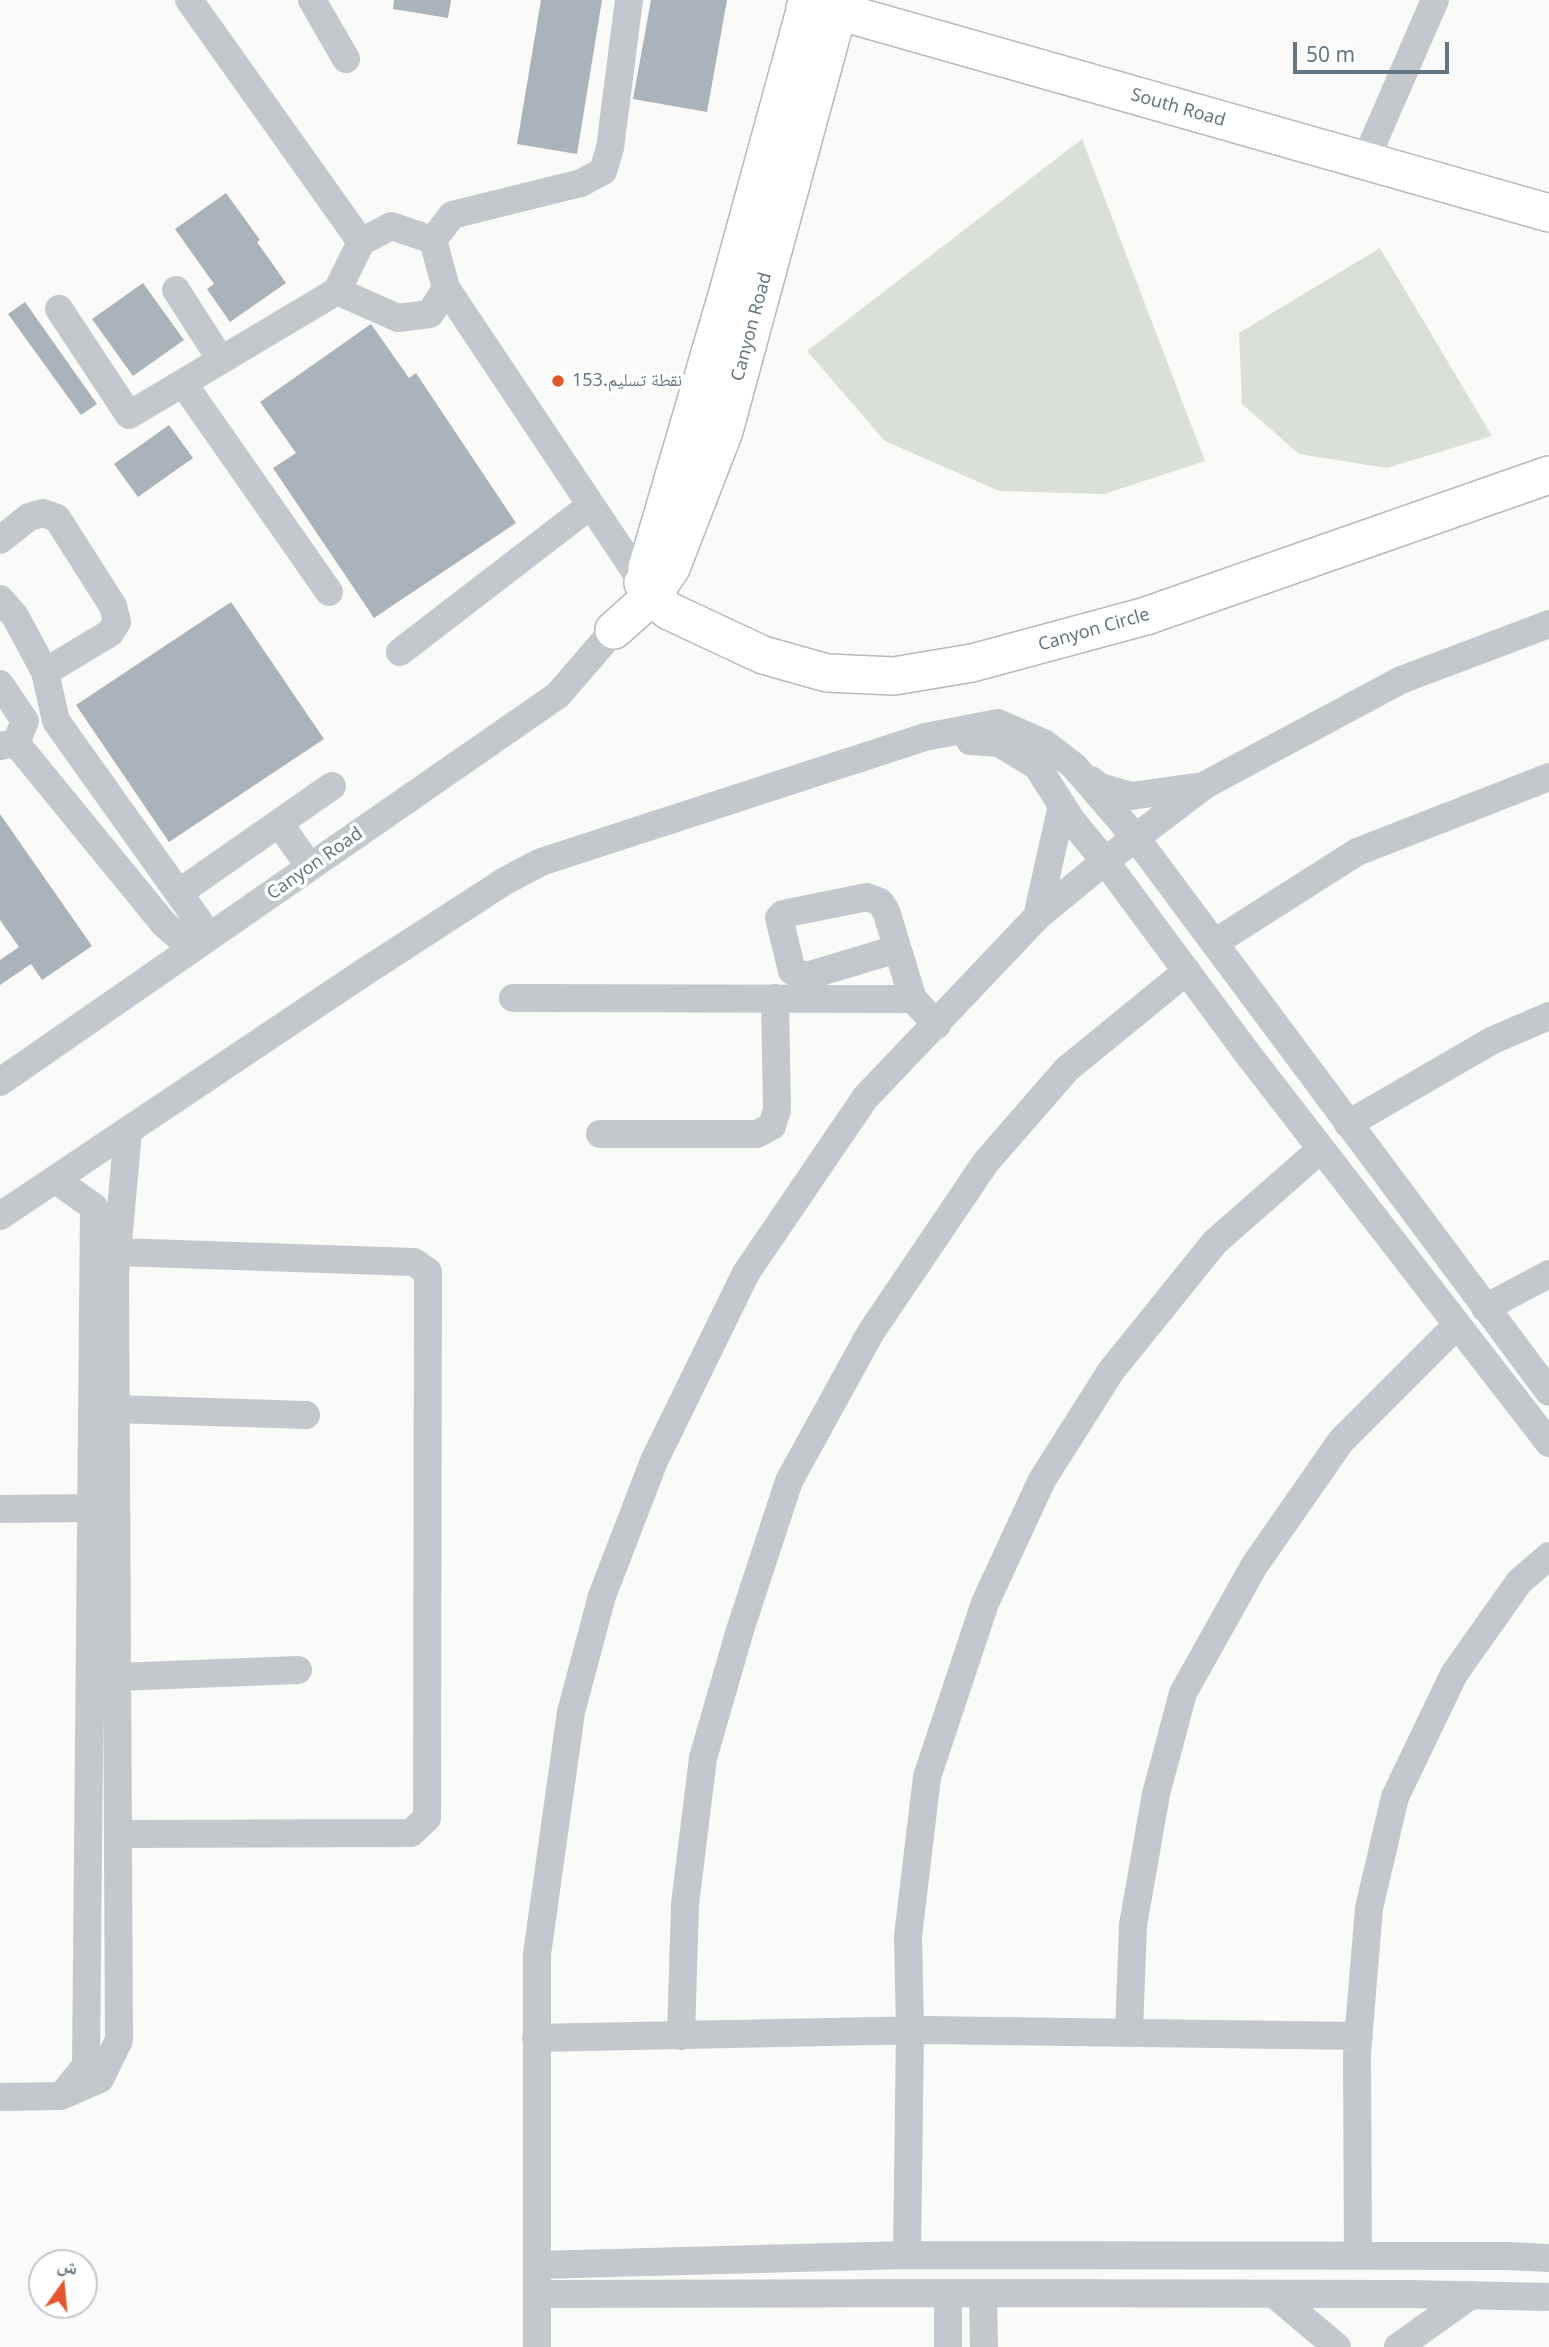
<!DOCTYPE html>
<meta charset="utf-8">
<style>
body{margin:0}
#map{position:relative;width:1549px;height:2347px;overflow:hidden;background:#fafaf8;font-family:"Noto Sans","Noto Naskh Arabic",sans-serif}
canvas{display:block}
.north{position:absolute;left:28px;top:2249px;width:70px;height:70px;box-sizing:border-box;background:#fff;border:2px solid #c1c8cd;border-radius:50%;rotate:15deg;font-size:19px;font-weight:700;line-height:28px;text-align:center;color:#657683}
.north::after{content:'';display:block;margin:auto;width:24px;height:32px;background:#e4572e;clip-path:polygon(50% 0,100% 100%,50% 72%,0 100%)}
.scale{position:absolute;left:1293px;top:42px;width:156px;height:32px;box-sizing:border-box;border:4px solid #657683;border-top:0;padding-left:9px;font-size:21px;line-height:24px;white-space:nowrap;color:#657683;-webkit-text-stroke:5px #fff;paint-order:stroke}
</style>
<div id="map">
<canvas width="1549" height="2347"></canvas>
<div class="north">ش</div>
<div class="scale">50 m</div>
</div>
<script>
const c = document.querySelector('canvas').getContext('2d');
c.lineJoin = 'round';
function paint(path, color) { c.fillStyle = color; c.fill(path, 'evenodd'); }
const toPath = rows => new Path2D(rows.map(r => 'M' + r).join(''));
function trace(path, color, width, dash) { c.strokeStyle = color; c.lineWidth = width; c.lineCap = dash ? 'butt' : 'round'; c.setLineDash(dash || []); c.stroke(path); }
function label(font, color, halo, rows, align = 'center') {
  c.font = font + ' "Noto Sans","Noto Naskh Arabic",sans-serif'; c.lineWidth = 7; c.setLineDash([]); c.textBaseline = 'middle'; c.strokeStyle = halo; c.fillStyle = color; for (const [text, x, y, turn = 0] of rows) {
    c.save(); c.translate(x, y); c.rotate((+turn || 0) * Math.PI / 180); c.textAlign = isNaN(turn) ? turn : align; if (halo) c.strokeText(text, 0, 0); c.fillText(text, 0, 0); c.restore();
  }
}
paint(toPath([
 [1082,139,1205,461,1104,494,999,491,885,441,807,351],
 [1380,248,1492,436,1387,468,1299,454,1242,404,1239,333]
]), '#dadfd7');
paint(toPath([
 [394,0,451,0,448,18,393,9],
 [541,0,602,0,577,154,517,144],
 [651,0,727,0,707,112,633,99],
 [226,193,260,240,257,242,286,283,230,322,207,289,214,284,175,229],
 [143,283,184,340,133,376,92,319],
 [25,302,97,404,81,415,8,314],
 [371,324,409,378,416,373,516,523,374,618,273,468,296,453,260,402],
 [169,425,193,458,138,497,114,464],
 [231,602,324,739,169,842,76,705],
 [0,814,92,946,42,980,31,964,0,985,0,960,19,947,0,920]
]), '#aab3b9');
const major = toPath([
 [805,8,838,11,1549,213],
 [647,568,728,292,808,0],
 [643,583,651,597,669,611,763,655,827,673,894,676,972,663,1146,616,1549,475],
 [614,630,651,597,671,568,724,431,841,0]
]);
trace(major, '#b5babe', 40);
trace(toPath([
 [189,0,361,242],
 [312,0,346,59],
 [1365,161,1435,0],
 [433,240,446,288,643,583],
 [433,240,452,215,581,183,603,171,610,148,629,0],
 [176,290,221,360],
 [337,291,361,242,391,226,433,240],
 [59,309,129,415,337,291,398,318,430,314,446,288],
 [183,383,329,592],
 [0,540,29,517,43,513,57,518,113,606,117,622,110,633,45,672],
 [0,599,15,616,45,672,56,721,200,923,196,937,180,938,164,924,16,743,0,746],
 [400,652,591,505],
 [0,684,25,721,16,743],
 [970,741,999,743,1037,766,1072,821,1105,861,1247,1053,1549,1443],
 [1091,780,1100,787,1131,796,1203,786],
 [279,823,310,867],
 [180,892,332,786],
 [1037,917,1062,805],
 [1214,943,1357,852,1549,777],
 [897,949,810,975,800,975,792,971,779,918,783,914,867,897,880,902,886,911,913,999],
 [513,998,913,999,937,1025],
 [0,1082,558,695,614,630],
 [1348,1124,1493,1040,1549,1016],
 [600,1134,757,1134,772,1126,777,1110,775,998],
 [56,1180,94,1207,86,2066,63,2094],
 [0,1216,363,973,505,881,541,862,925,737,998,723,1044,743,1074,766,1136,838,1549,1392],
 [117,1252,414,1262,428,1272,427,1818,411,1833,118,1834],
 [1485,1308,1549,1274],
 [115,1409,306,1415],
 [0,1509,91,1508],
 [117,1677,298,1670],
 [1129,2032,1133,1925,1156,1794,1183,1693,1254,1566,1341,1441,1457,1325],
 [681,2036,685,1904,703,1758,740,1630,789,1481,871,1332,986,1162,1067,1069,1187,971],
 [536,2038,925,2030,1359,2036],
 [0,2097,61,2096,100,2079,119,2040,115,1275,128,1132],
 [907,2255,910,2031,908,1936,927,1777,985,1603,1042,1480,1111,1371,1215,1242,1321,1149],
 [1358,2255,1357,2053,1369,1908,1395,1797,1454,1674,1519,1582,1549,1556],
 [537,2265,907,2255,1508,2256,1549,2258],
 [948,2293,948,2347],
 [983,2293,984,2347],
 [537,2294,983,2293,1410,2294,1549,2297],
 [1274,2294,1337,2347],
 [537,2347,537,1954,571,1712,602,1596,654,1461,746,1273,865,1098,1037,917,1105,861,1205,785,1401,680,1549,624],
 [1398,2347,1471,2295]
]), '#c3c8cc', 28);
trace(major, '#fff', 37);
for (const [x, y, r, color] of [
 [558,381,7,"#e4572e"]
]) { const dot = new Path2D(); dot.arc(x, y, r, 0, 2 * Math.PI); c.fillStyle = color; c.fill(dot); trace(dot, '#fff', 2.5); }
label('18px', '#657683', '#fff', [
 ["South Road",1178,108,16],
 ["Canyon Road",752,327,-75],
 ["Canyon Circle",1094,630,-16],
 ["Canyon Road",315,864,-35]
]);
label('18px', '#657683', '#fff', [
 ["نقطة تسليم.153",572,381]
], 'left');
</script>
